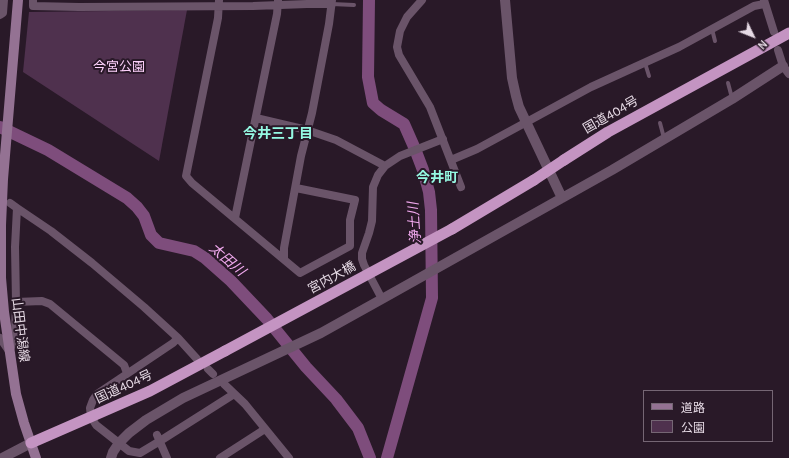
<!DOCTYPE html>
<meta charset="utf-8">
<style>
body{margin:0}
#map{position:relative;width:789px;height:458px;overflow:hidden;background:#291928;font-family:Karla,"Noto Sans JP",sans-serif}
canvas{display:block}
.legend{position:absolute;left:643px;top:390px;width:130px;height:52px;box-sizing:border-box;background:#291928;border:1px solid #756674;margin:0;padding:5px 7px;list-style:none;font-size:12px;color:#e6dae5}
.legend li{display:flex;align-items:center;gap:8px;height:20px}
.legend b{width:20px;border:1px solid #756674}
.north{position:absolute;left:733px;top:16px;width:40px;height:40px;-webkit-text-stroke:3px #291928;paint-order:stroke;rotate:133deg;font-size:11px;font-weight:700;line-height:16px;text-align:center;color:#e6dae5}
.north::after{content:'';display:block;margin:auto;width:14px;height:18px;background:#e6dae5;clip-path:polygon(50% 0,100% 100%,50% 72%,0 100%)}
</style>
<div id="map">
<canvas width="789" height="458"></canvas>
<ul class="legend">
<li><b style="height:5px;background:#947293"></b>道路</li>
<li><b style="height:11px;background:#4f314e"></b>公園</li>
</ul>
<div class="north">N</div>
</div>
<script>
const c = document.querySelector('canvas').getContext('2d');
c.lineJoin = 'round';
function paint(path, color) { c.fillStyle = color; c.fill(path, 'evenodd'); }
const toPath = rows => new Path2D(rows.map(r => 'M' + r).join(''));
function trace(path, color, width, dash) { c.strokeStyle = color; c.lineWidth = width; c.lineCap = dash ? 'butt' : 'round'; c.setLineDash(dash || []); c.stroke(path); }
function label(font, color, halo, rows, align = 'center') {
  c.font = font + ' Karla,"Noto Sans JP",sans-serif'; c.lineWidth = 4; c.setLineDash([]); c.textBaseline = 'middle'; c.strokeStyle = halo; c.fillStyle = color; for (const [text, x, y, turn = 0] of rows) {
    c.save(); c.translate(x, y); c.rotate((+turn || 0) * Math.PI / 180); c.textAlign = isNaN(turn) ? turn : align; if (halo) c.strokeText(text, 0, 0); c.fillText(text, 0, 0); c.restore();
  }
}
paint(toPath([
 [187,10,159,161,23,72,29,12]
]), '#4f314e');
trace(toPath([
 [369,0,368,77,373,103,381,110,404,124,415,149,423,170,429,192,431,210,432,298,387,458],
 [0,127,48,150,127,198,137,207,144,216,151,235,159,243,194,251,205,258,231,281,267,319,306,367,336,399,358,428,370,458]
]), '#7e4d7c', 12);
trace(toPath([
 [332,4,354,5],
 [712,29,715,41],
 [645,63,649,76],
 [728,83,732,98],
 [660,123,664,138]
]), '#6a5469', 4);
trace(toPath([
 [33,0,33,6,79,7,253,6,307,4,332,4],
 [219,0,218,18,186,176,192,183,300,273,350,246,350,220,355,200,296,188],
 [422,0,407,17,400,31,397,47,399,55,430,107,461,187],
 [764,0,774,32],
 [0,15,3,13,4,0],
 [778,50,783,66,789,74],
 [256,118,307,130,336,140,385,166],
 [451,160,477,149,591,87,679,47,754,6,764,4],
 [17,208,51,231,92,263,144,307,178,338,197,359],
 [235,218,277,14,278,1],
 [284,259,284,248,301,156,312,113,329,24,332,0],
 [382,299,364,265,362,259,362,253,369,233,372,221,373,187,378,175,385,166,400,156,443,139],
 [16,302,42,301,50,304,124,365,127,373],
 [0,338,9,351,14,341,15,333,16,302,15,247,17,208,10,203],
 [178,338,173,343,97,394,93,400,90,408,91,417,96,425,129,451,140,453,160,441,234,394],
 [208,369,213,374],
 [224,384,245,404,289,458],
 [157,435,167,458],
 [220,458,265,429]
]), '#6a5469', 8);
trace(toPath([
 [505,0,512,78,516,96,519,107,562,198],
 [2,458,31,443],
 [111,458,113,452,119,443,129,433,146,420,183,398,321,333,382,299,612,170,732,99,783,66]
]), '#6a5469', 10);
trace(toPath([
 [18,0,3,179,1,225,1,278,4,312,16,394,24,423,36,458]
]), '#947293', 10);
trace(toPath([
 [564,160,608,132,789,33],
 [452,229,534,180],
 [31,443,150,391,225,351]
]), '#c494c2', 11);
trace(toPath([
 [534,180,564,160],
 [225,351,452,229]
]), '#c494c2', 11);
label('13px', '#fdd1fb', '#291928', [
 ["今宮公園",119,67]
]);
label('13px', '#e6dae5', '#291928', [
 ["国道404号",611,115,-30],
 ["宮内大橋",332,278,-29],
 ["山田中潟線",20,330,83],
 ["国道404号",124,387,-25]
]);
label('bold 14px', '#95f9e3', '#291928', [
 ["今井三丁目",278,134],
 ["今井町",437,178]
]);
label('italic 14px', '#f1a9ee', '#291928', [
 ["浄土川",415,223,-94],
 ["太田川",227,260,41]
]);
</script>
